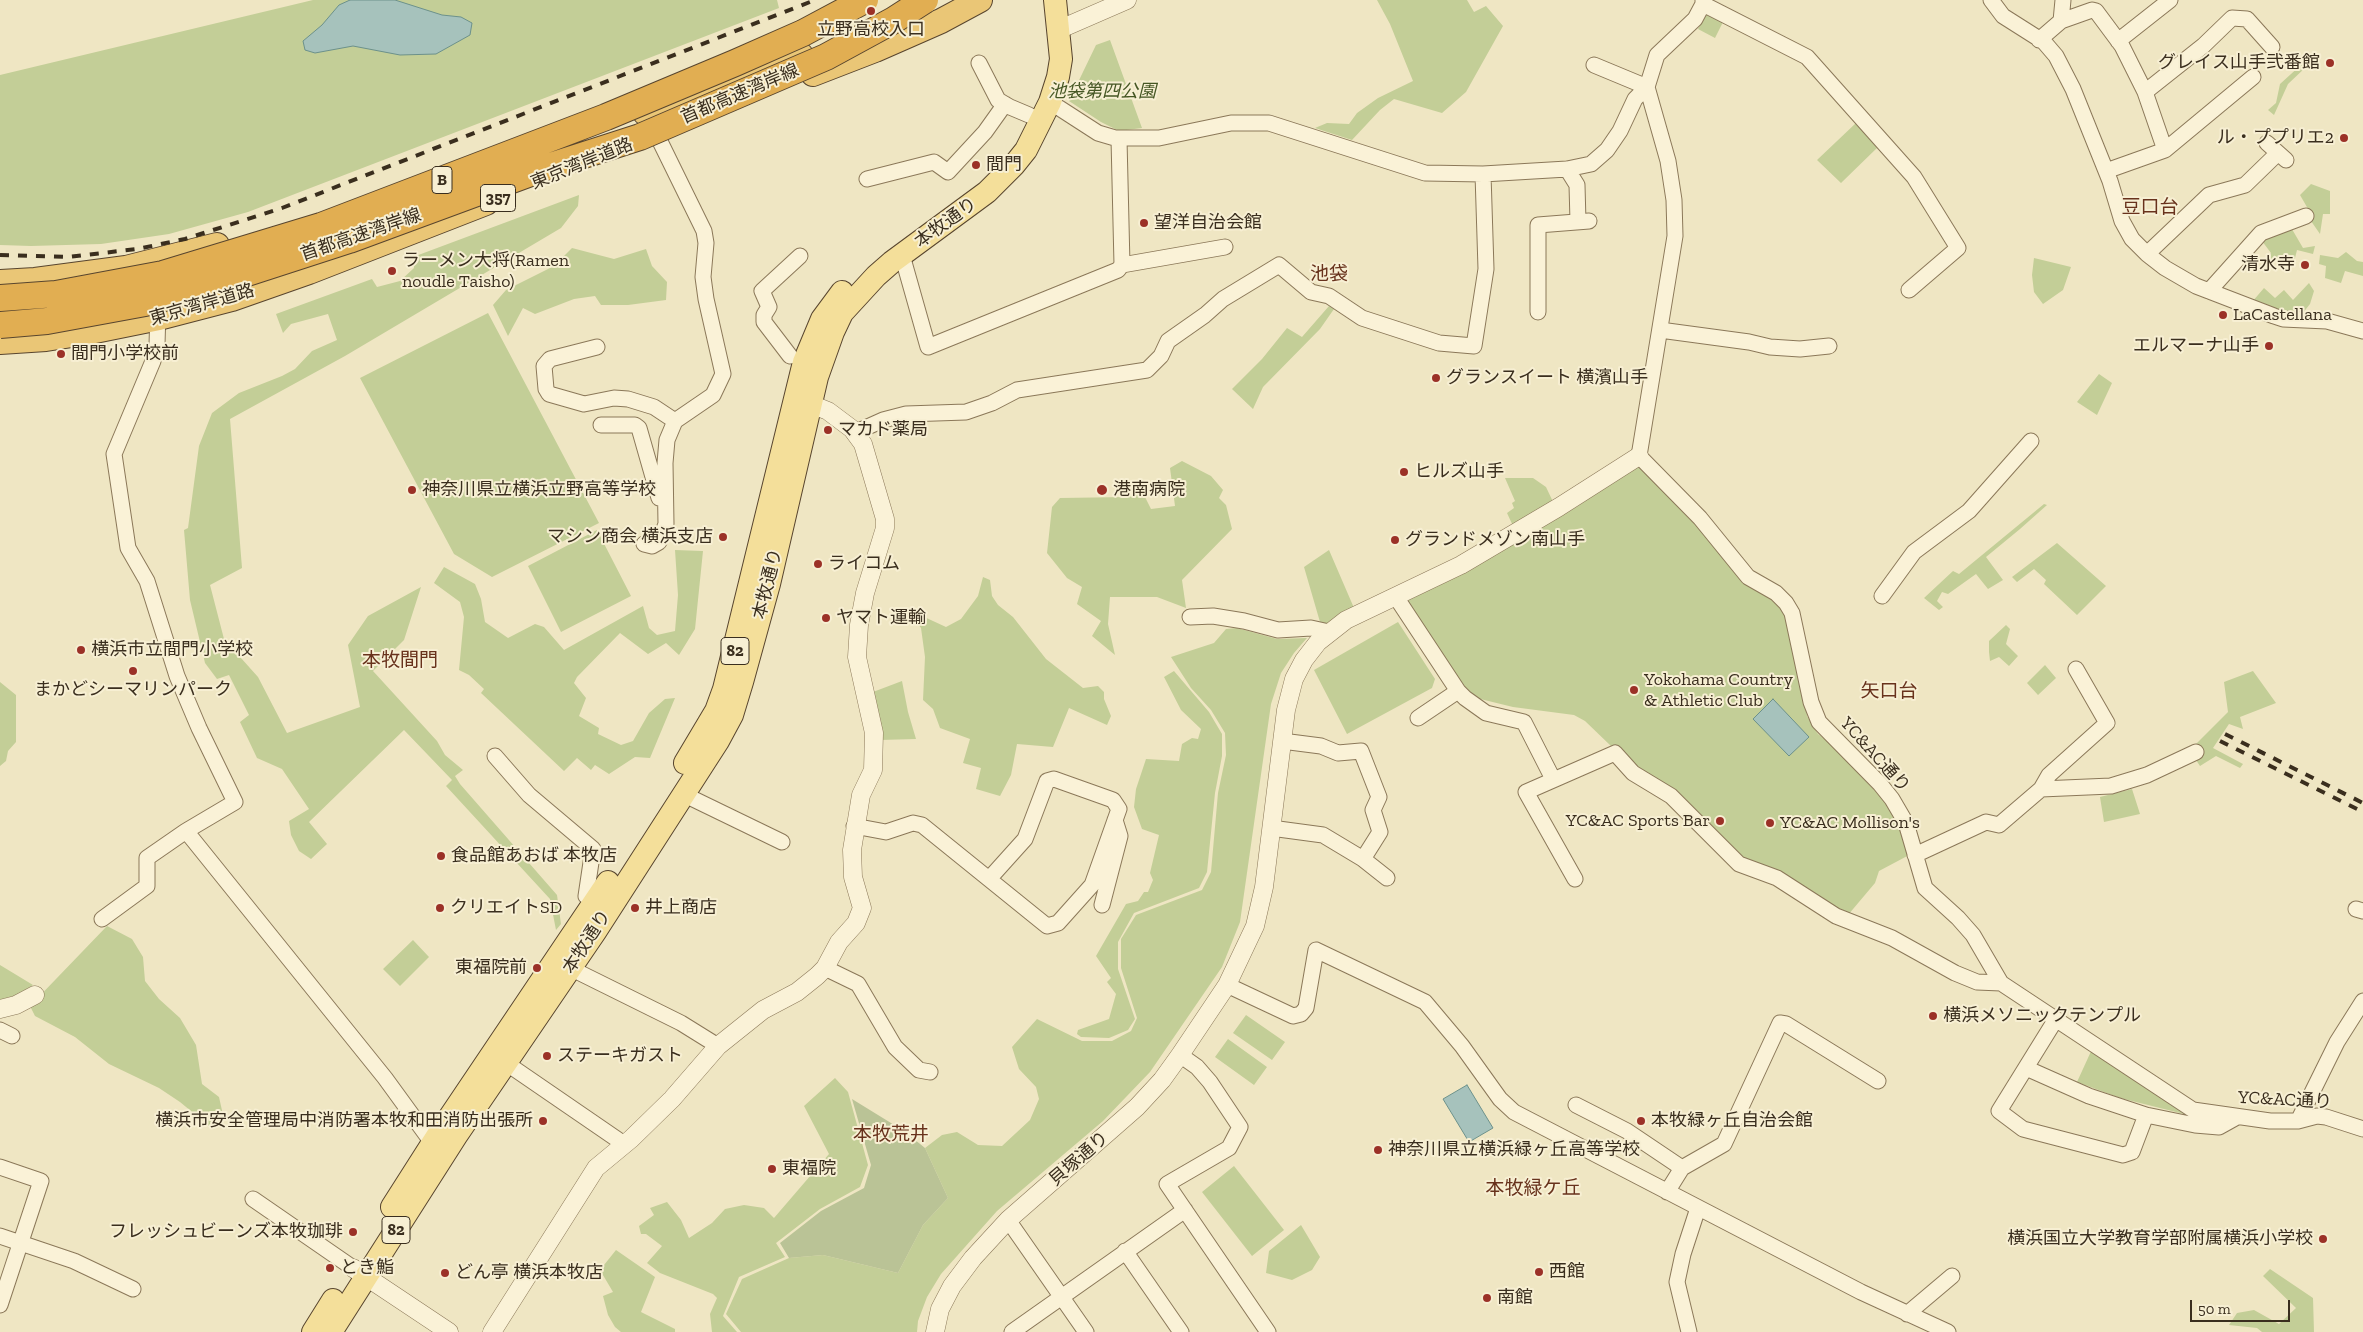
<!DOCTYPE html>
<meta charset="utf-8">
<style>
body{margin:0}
#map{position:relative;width:2363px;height:1332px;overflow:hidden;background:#efe6c3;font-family:"Zilla Slab",serif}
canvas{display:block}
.scale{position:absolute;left:2190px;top:1300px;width:100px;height:22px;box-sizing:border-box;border:2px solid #3a2e1e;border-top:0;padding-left:6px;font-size:15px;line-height:18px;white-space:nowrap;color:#3a2e1e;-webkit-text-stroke:4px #f7efd3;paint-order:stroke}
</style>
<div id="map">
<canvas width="2363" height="1332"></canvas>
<div class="scale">50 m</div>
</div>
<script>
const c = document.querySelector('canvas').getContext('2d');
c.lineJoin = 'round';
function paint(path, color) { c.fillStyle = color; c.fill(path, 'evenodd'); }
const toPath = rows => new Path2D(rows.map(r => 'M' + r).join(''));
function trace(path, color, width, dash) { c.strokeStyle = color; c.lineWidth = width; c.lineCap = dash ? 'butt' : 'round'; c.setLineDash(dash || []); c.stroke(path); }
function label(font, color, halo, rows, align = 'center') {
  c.font = font + ' "Zilla Slab","Noto Sans JP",serif'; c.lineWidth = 4; c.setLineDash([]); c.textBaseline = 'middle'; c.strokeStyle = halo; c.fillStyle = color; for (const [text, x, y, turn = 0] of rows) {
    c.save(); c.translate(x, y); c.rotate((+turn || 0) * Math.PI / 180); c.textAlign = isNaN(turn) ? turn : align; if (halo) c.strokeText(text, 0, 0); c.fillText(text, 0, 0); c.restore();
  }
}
paint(toPath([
 [313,0,777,0,779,8,248,212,169,234,101,244,31,246,0,245,0,75],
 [1377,0,1467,0,1474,12,1486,6,1503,26,1466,92,1442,113,1394,99,1380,110,1352,140,1315,128,1327,123,1349,124,1357,113,1378,98,1413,81,1390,24],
 [1707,14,1723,22,1715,38,1698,29],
 [1110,40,1142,128,1119,131,1101,122,1069,101,1096,45],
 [2302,64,2306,67,2288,84,2274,115,2268,110,2276,103,2280,84],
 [1856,123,1878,147,1841,183,1817,160],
 [2311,184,2330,191,2330,214,2323,214,2320,234,2311,221,2302,226,2299,220,2311,214,2300,195],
 [579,195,578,206,561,228,345,356,230,419,242,568,210,585,224,639,258,677,287,733,360,707,348,645,368,616,421,587,404,640,373,671,437,741,445,755,463,770,455,776,460,784,557,895,561,924,556,930,550,899,446,786,452,780,404,730,309,822,327,844,311,859,299,851,291,835,289,821,309,809,282,769,257,758,240,722,249,715,229,675,217,679,205,663,190,600,184,530,188,528,199,446,212,413,239,393,282,376,295,369,312,351,337,340,328,314,291,324,283,333,276,314,372,279,377,287,400,281,414,268,413,257],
 [2289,224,2303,248,2315,246,2313,254,2297,250,2293,266,2281,256,2267,270,2263,266,2269,260,2268,256,2271,253,2262,241],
 [572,248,614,259,646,249,652,266,667,282,666,300,628,305,601,305,595,296,574,299,535,314,523,308,508,336,493,305,506,290,554,266],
 [2346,252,2357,261,2363,262,2363,276,2345,271,2341,283,2325,278,2326,266,2319,264,2320,255,2338,258],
 [2034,258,2071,267,2063,290,2043,304,2034,292,2032,275],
 [2309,283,2314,291,2310,304,2302,314,2280,312,2252,302,2264,288,2275,298,2284,290,2293,300],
 [1329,306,1334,309,1320,329,1263,387,1253,409,1232,389,1262,359,1287,328,1302,337],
 [488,313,599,523,492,577,454,554,360,378],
 [2099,374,2112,383,2097,415,2077,402],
 [1182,461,1211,476,1223,490,1219,498,1226,505,1232,529,1182,580,1186,608,1157,597,1110,597,1108,624,1115,655,1092,636,1101,621,1077,604,1082,587,1067,578,1047,553,1052,507,1060,498,1128,497,1141,489,1151,509,1175,506,1170,468],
 [1634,465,1642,466,1787,613,1805,690,1807,716,1818,734,1833,745,1892,807,1911,854,1879,871,1875,883,1848,915,1735,858,1637,771,1585,721,1574,715,1513,707,1468,696,1409,610,1409,599,1538,525,1578,506],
 [1505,478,1533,478,1546,487,1555,506,1513,526,1507,513,1514,508,1512,503,1515,501],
 [2044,504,2047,505,2020,529,1986,557,2003,580,1988,589,1976,574,1948,594,1942,592,1937,601,1943,607,1939,610,1924,598,1953,571,1959,574],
 [597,530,631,596,561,632,528,566],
 [2057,543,2106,586,2077,615,2044,584,2046,580,2034,569,2017,582,2012,577],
 [675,550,703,551,695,629,679,655,666,643,648,654,620,633,577,677,574,683,586,698,579,716,599,728,598,734,621,745,633,741,649,713,665,699,675,698,650,758,635,757,609,774,595,765,591,770,577,758,564,771,481,693,484,689,469,675,459,670,464,617,460,602,434,583,444,567,475,584,481,599,485,622,508,638,535,624,544,627,564,650,643,606,649,628,657,635,675,631,678,595],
 [1329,550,1354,608,1327,627,1320,622,1304,567],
 [983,577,990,580,992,596,998,605,1013,617,1046,659,1083,688,1098,686,1104,692,1104,699,1111,716,1107,725,1069,708,1053,747,1017,744,1011,775,1000,796,976,789,981,768,963,763,970,739,940,728,933,709,923,700,925,657,921,628,907,609,946,627,961,619,978,596],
 [1398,622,1435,679,1432,688,1347,734,1314,670],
 [2006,625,2010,629,2006,644,2018,656,2009,666,1999,657,1990,661,1989,652,1989,641],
 [1237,628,1277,639,1307,638,1294,653,1281,673,1271,704,1240,922,1222,967,1150,1072,1103,1121,997,1211,941,1274,927,1297,918,1321,917,1332,741,1332,726,1314,742,1279,789,1258,823,1255,898,1273,923,1225,948,1198,925,1148,942,1135,957,1132,978,1145,1002,1146,1030,1120,1039,1099,1036,1087,1019,1069,1012,1047,1037,1019,1082,1041,1112,1041,1131,1031,1137,1018,1121,968,1121,939,1136,915,1202,890,1211,872,1218,793,1226,755,1225,733,1211,710,1191,688,1171,657,1214,643,1226,629],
 [2045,665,2056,678,2038,695,2027,683],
 [1174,671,1209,712,1222,734,1222,756,1215,793,1207,872,1199,888,1134,913,1118,942,1118,969,1135,1019,1128,1030,1109,1038,1081,1037,1077,1034,1078,1030,1109,1019,1116,994,1107,982,1111,978,1096,956,1126,904,1138,901,1144,892,1148,892,1153,880,1150,873,1159,835,1142,829,1134,807,1136,789,1146,759,1179,761,1182,744,1192,738,1198,739,1201,729,1181,710,1164,677],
 [2253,671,2276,703,2240,717,2243,729,2229,724,2213,748,2243,764,2240,768,2216,756,2200,766,2196,760,2202,755,2196,744,2228,712,2224,682],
 [902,681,908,712,916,739,880,740,873,692],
 [0,682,16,695,16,742,8,751,6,761,0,766],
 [2132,789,2140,814,2104,822,2100,797],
 [107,926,132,939,143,957,145,981,159,999,180,1018,196,1045,202,1084,219,1097,223,1115,209,1126,180,1102,159,1088,109,1064,75,1037,35,1016,30,1006],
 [413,940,429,957,400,986,383,969],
 [0,965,33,985,19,995,0,1000],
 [1246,1015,1285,1042,1272,1060,1233,1033],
 [1228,1039,1267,1067,1254,1085,1215,1057],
 [2093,1047,2200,1118,2120,1098,2077,1082],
 [835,1078,848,1092,868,1165,860,1187,820,1209,776,1243,785,1257,739,1277,723,1316,737,1332,712,1332,710,1314,717,1298,713,1294,660,1273,647,1263,662,1246,646,1234,641,1234,639,1226,654,1215,650,1208,667,1202,681,1220,689,1238,712,1223,725,1209,744,1205,764,1208,774,1218,829,1154,804,1106],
 [1234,1166,1284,1230,1252,1256,1202,1192],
 [1301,1225,1320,1257,1312,1270,1292,1280,1266,1273,1269,1251],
 [616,1250,655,1277,641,1312,675,1329,675,1332,621,1332,615,1327,608,1315,603,1296,613,1292,600,1270],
 [2270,1269,2313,1298,2314,1332,2262,1332,2257,1328,2229,1325,2237,1313,2254,1310,2279,1324,2296,1308,2263,1276]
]), '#c3ce97');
paint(toPath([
 [852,1099,904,1131,925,1148,948,1198,923,1225,898,1273,823,1255,789,1258,780,1243,821,1211,864,1188,871,1165]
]), '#bac396');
const water = toPath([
 [350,0,395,0,442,15,461,17,472,23,470,35,436,54,400,55,353,46,315,53,305,50,303,41,322,25,339,5,350,0],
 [1773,699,1809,737,1789,756,1753,719,1773,699],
 [1467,1085,1493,1128,1469,1142,1443,1099,1467,1085]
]);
paint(water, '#a6c2bc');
trace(water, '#6c918b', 1);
const minor = toPath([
 [1703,0,1703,4,1695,19,1657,55,1647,87,1668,161,1674,200,1675,236,1639,456,1700,518,1748,577,1776,593,1786,603,1792,613,1811,702,1819,722,1880,784,1892,799,1906,823,1925,888,1958,918,1973,935,2001,983,2193,1110,2270,1121,2298,1121,2317,1116,2326,1117,2363,1129],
 [1991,0,2003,16,2044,42,2056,56,2073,89,2110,181,2122,221,2132,239,2147,254,2165,268,2196,286,2274,316,2283,319,2327,321,2363,331],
 [1703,4,1807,57,1914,177,1958,248,1909,290],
 [2061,21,2063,0],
 [2039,40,2061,21,2092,10,2096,11,2122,46,2145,92,2165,150],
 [2118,41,2170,0],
 [979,63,998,100,1010,107,1029,115],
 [1594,65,1647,87],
 [2145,92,2203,46,2232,18,2247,19,2272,47],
 [1050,102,1098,133,1115,138,1159,138,1231,123,1269,123,1425,173,1483,174,1567,169,1591,164,1607,150,1620,131,1635,99,1647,87],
 [1119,139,1122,265],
 [2267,143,2286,160],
 [1567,169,1577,185,1578,222],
 [2106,171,2165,150,2253,77],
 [867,179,934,162,948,172,985,132,1005,104],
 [2147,254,2209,195,2245,185,2278,153],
 [902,255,928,347,1118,270,1122,265,1225,247],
 [2209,291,2261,233,2306,216],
 [158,310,157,345,153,361,114,454,128,548,147,581,177,676,199,728,235,802,186,831,385,1078,433,1144,439,1148],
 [1538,312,1538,225,1589,221],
 [1660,330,1749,342,1770,347,1800,349,1829,346],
 [597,347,550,359,544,366,546,389,549,394,584,404,614,398,628,399,654,407,675,421],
 [790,356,764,322,764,315,769,307,762,291,800,256],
 [601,425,635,425,639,428,659,498],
 [854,433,883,420,906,414,966,412,992,403,1017,390,1147,370,1161,356,1168,341,1205,315,1223,299,1279,265,1311,292,1329,296,1362,318,1439,343,1474,346,1486,269,1483,174],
 [644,544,652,546,659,542,666,524,665,463,667,440,675,421,713,395,723,374,706,299,703,277,706,243,704,231,652,125],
 [1882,596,1914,552,1969,511,2031,441],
 [1396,597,1458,691,1465,698,1486,713,1524,722,1553,779],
 [1190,617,1213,616,1244,621,1278,630,1311,628,1329,632],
 [1418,718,1458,691],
 [1282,741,1321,746,1338,753,1361,751,1379,797,1373,810,1380,832,1363,859],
 [495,756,529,795,593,849,586,896,600,906],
 [2041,789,2049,775,2107,723,2076,669],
 [683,794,782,842],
 [854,826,886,832,913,823,922,825,1047,926,1058,923,1092,885,1119,809,1113,800,1054,779,1047,781,1025,839,989,879],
 [1271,828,1323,835,1363,859,1387,878],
 [1915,855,1986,822,1999,825,2041,789,2111,786,2147,775,2196,752],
 [1575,879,1526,792,1615,753,1633,773,1671,796,1739,864,1777,878,1836,916,1892,938,1955,973,1977,982,2001,983],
 [1102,905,1120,836,1115,820],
 [2356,909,2363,911],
 [102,919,147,886,147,858,186,831],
 [570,968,681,1023,718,1046],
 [825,968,858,984,895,1047,919,1070,930,1072],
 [1227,985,1293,1016,1301,1014,1306,1008,1316,950,1425,1002,1462,1046,1500,1099,1514,1112,1861,1292,1948,1332],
 [2056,1019,1999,1111,2023,1129,2123,1155,2132,1152,2146,1115],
 [0,1030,12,1036],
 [1180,1055,1197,1067,1210,1082,1240,1127,1229,1148,1167,1184,1268,1332],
 [506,1063,624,1144],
 [2026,1068,2089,1096,2146,1115,2195,1125,2219,1127,2237,1117],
 [1576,1105,1627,1131,1682,1168],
 [2298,1121,2337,1042,2363,1001],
 [0,1167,41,1181,0,1305],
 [1667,1192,1682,1168,1724,1144,1780,1023,1786,1024,1878,1081],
 [253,1199,353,1268],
 [1008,1220,1086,1332],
 [0,1236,74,1261,133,1289],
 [1125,1251,1181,1332],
 [1907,1314,1952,1276],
 [1012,1332,1185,1210],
 [1689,1332,1677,1282,1683,1254,1698,1208]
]);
const tertiary = toPath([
 [1058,30,1127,0],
 [0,1009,16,1005,35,995],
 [353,1268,449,1332],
 [492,1332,596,1168,631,1139,672,1099,718,1046,763,1010,797,992,817,976,825,968,839,942,856,923,862,908,853,877,852,850,861,795,873,770,874,733,857,657,859,625,865,593,885,528,885,519,863,444,852,429,828,411,798,399],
 [935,1332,940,1309,952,1286,973,1258,1008,1220,1137,1107,1162,1080,1180,1055,1227,985,1255,926,1264,887,1286,710,1294,679,1304,660,1318,642,1346,620,1461,565,1559,507,1639,456]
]);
const primary = toPath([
 [685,763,716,711,724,689,804,362,822,319,842,292],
 [392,1207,443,1127,608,882],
 [313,1332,333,1300],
 [331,1332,456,1136,595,932,718,741,732,715,742,682,769,584,817,377,833,332,842,313,876,276,892,262,987,192,1014,165,1026,150,1050,102,1058,77,1061,59,1055,0]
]);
const trunk = toPath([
 [813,74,875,50,941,21,980,0],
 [645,113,801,55],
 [0,282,35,280,126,268,217,245],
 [0,342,46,339,85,333,159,318,232,299,309,272,486,203]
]);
trace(minor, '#8b7859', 17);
trace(tertiary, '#8b7859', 19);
trace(primary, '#58452e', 24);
trace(trunk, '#58452e', 26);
trace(minor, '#faf2d7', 15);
trace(tertiary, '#faf2d7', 18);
trace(primary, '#f4df9a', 22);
trace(trunk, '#eac676', 24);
trace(toPath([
 [0,255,68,257,137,249,185,239,282,208,815,0],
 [2225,734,2363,803],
 [2220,741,2363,812]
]), '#3a2e1e', 4, [9, 9]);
const motorwayBridge = toPath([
 [0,298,56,294,163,274,321,226,606,117,735,63,803,33,865,0],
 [0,325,47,321,145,303,198,289,349,240,544,168,640,137,826,57,894,20,925,0]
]);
trace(motorwayBridge, '#58452e', 28, []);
trace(motorwayBridge, '#e1ae52', 26);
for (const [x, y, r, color] of [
 [871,11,5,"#9b3127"],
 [2330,63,5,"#9b3127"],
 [2344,138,5,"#9b3127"],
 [976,165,5,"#9b3127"],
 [1144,223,5,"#9b3127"],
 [2305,265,5,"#9b3127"],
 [392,271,5,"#9b3127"],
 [2223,315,5,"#9b3127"],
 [2269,346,5,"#9b3127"],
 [61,354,5,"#9b3127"],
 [1436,378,5,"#9b3127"],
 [828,430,5,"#9b3127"],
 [1404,472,5,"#9b3127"],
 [412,490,5,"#9b3127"],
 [1102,490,6,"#9b3127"],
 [723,537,5,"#9b3127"],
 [1395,540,5,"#9b3127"],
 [818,564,5,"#9b3127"],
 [826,618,5,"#9b3127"],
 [81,650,5,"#9b3127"],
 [133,671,5,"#9b3127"],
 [1634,690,5,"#9b3127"],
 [1720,821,5,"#9b3127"],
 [1770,823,5,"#9b3127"],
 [441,856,5,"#9b3127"],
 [440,908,5,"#9b3127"],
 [635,908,5,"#9b3127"],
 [537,968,5,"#9b3127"],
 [1933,1016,5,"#9b3127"],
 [547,1056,5,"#9b3127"],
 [543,1121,5,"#9b3127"],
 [1641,1121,5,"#9b3127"],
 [1378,1150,5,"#9b3127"],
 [772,1169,5,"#9b3127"],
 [353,1232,5,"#9b3127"],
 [2323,1239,5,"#9b3127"],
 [330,1268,5,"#9b3127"],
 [1539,1272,5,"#9b3127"],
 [445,1273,5,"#9b3127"],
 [1487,1298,5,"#9b3127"]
]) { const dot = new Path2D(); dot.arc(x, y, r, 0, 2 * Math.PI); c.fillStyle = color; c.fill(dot); trace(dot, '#f7efd3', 2); }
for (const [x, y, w] of [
 [442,180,20],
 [498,198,35],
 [735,651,28],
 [396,1230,28]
]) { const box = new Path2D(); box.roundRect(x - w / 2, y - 13.5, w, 27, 4); c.fillStyle = '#f7efd3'; c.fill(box); trace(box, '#3a2e1e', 1); }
label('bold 16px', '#3a2e1e', null, [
 ["B",442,180],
 ["357",498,198],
 ["82",735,651],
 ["82",396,1230]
]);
label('18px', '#3a2e1e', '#f7efd3', [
 ["立野高校入口",871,30,"center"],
 ["グレイス山手弐番館",2320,63,"right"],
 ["ル・ププリエ2",2334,138,"right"],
 ["間門",986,165],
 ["望洋自治会館",1154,223],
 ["ラーメン大将(Ramen",402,261],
 ["noudle Taisho)",402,282],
 ["清水寺",2295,265,"right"],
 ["LaCastellana",2233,315],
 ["エルマーナ山手",2259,346,"right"],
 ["間門小学校前",71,354],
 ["グランスイート 横濱山手",1446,378],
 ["マカド薬局",838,430],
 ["ヒルズ山手",1414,472],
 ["神奈川県立横浜立野高等学校",422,490],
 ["港南病院",1113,490],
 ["マシン商会 横浜支店",713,537,"right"],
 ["グランドメゾン南山手",1405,540],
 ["ライコム",828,564],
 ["ヤマト運輸",836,618],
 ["横浜市立間門小学校",91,650],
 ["Yokohama Country",1644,680],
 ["& Athletic Club",1644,701],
 ["まかどシーマリンパーク",133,690,"center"],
 ["YC&AC Sports Bar",1710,821,"right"],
 ["YC&AC Mollison's",1780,823],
 ["食品館あおば 本牧店",451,856],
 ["クリエイトSD",450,908],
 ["井上商店",645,908],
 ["東福院前",527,968,"right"],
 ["横浜メソニックテンプル",1943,1016],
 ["ステーキガスト",557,1056],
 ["横浜市安全管理局中消防署本牧和田消防出張所",533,1121,"right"],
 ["本牧緑ヶ丘自治会館",1651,1121],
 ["神奈川県立横浜緑ヶ丘高等学校",1388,1150],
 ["東福院",782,1169],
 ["フレッシュビーンズ本牧珈琲",343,1232,"right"],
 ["横浜国立大学教育学部附属横浜小学校",2313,1239,"right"],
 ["とき鮨",340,1268],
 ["西館",1549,1272],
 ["どん亭 横浜本牧店",455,1273],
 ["南館",1497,1298]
], 'left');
label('italic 18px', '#465724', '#f7efd3', [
 ["池袋第四公園",1102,92]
]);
label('18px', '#3a2e1e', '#f7efd3', [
 ["首都高速湾岸線",740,94,-23],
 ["東京湾岸道路",582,164,-22],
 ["本牧通り",946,223,-36],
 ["首都高速湾岸線",361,235,-19],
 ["東京湾岸道路",202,305,-16],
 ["本牧通り",768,584,-76],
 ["YC&AC通り",1875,755,48],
 ["本牧通り",587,942,-57],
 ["YC&AC通り",2285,1100,3],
 ["貝塚通り",1079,1159,-41]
]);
label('19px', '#68321c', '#f7efd3', [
 ["豆口台",2150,208],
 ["池袋",1329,275],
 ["本牧間門",400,661],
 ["矢口台",1889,692],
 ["本牧荒井",891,1135],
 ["本牧緑ケ丘",1533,1189]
]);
</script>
